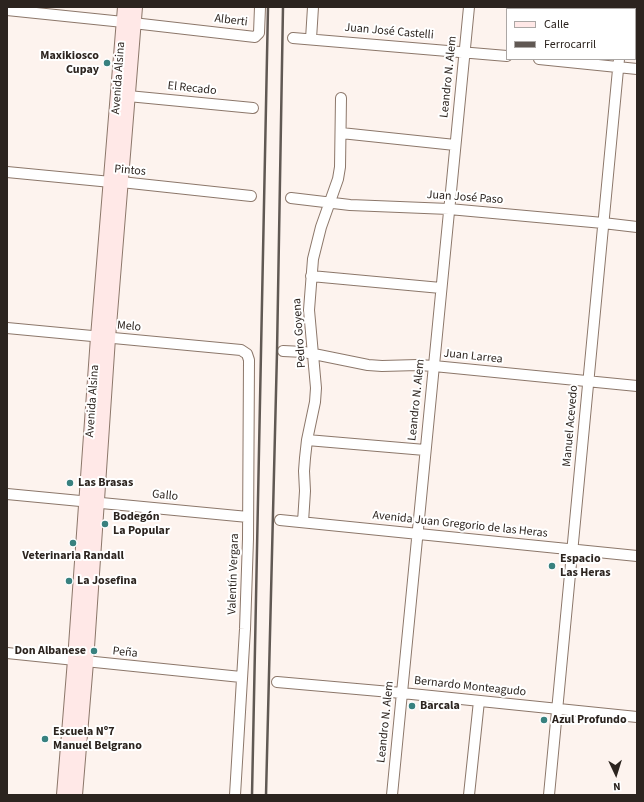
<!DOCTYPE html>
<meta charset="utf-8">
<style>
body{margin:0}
#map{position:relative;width:644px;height:802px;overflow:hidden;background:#fdf3ee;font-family:"Source Sans 3",sans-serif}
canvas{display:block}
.frame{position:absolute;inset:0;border:8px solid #2c241f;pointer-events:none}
.legend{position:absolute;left:506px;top:8px;width:130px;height:52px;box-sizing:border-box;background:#fff;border:1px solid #aba7a5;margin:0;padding:5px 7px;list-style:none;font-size:12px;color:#2c241f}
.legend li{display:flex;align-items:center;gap:8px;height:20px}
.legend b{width:20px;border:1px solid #aba7a5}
.north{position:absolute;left:596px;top:754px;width:40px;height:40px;-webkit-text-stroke:3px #fff;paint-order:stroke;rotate:176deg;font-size:11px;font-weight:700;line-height:16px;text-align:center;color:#2c241f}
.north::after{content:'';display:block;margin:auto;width:14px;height:18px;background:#2c241f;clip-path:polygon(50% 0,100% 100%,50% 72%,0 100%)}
</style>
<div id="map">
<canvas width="644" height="802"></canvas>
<div class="frame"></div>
<ul class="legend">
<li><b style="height:5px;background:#ffe8e7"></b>Calle</li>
<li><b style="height:5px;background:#605853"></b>Ferrocarril</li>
</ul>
<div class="north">N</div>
</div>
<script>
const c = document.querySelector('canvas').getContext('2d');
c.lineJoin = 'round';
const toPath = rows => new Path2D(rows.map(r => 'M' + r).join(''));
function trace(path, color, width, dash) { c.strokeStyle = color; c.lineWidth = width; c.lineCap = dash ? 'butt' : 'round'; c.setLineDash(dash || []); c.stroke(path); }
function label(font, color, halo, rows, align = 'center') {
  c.font = font + ' "Source Sans 3",sans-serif'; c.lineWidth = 4; c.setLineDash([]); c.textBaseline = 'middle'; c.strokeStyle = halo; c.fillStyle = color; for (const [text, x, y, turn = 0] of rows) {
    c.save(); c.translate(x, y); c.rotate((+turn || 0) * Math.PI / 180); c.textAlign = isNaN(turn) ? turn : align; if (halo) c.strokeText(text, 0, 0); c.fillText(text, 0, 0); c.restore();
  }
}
const minor = toPath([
 [624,9,624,7],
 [7,10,133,23,255,37,259,33,260,7],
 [293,38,507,56],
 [311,39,313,7],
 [539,59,637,69],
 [128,96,253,108],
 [341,133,455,145],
 [7,172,111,182,121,182,251,196],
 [291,198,350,205,449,209,603,223,637,227],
 [311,276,441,288],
 [7,328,241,350,247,354,249,360,248,539,245,629,235,795],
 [283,351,304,352,368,365,382,366,418,365,434,366,637,386],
 [307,440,425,450],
 [7,494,248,517],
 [280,520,637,556],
 [303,522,305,491,304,471,305,458,307,440,315,402,316,388,309,310,313,259,321,227,338,179,340,167,341,98],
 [7,653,241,677],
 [277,682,402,693,637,717],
 [392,795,469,7],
 [469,795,479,701],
 [549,795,619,59]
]);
const secondary = toPath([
 [64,795,75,660,98,337,125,7],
 [75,795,86,662,108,338,135,7]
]);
trace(minor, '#8c776a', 12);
trace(secondary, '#8c776a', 16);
trace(minor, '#fff', 10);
trace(secondary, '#ffe8e7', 14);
trace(toPath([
 [252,795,268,7],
 [266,795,277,352,283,7]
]), '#605853', 2.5);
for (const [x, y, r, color] of [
 [107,63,4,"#38817f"],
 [70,483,4,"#38817f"],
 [105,524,4,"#38817f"],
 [73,543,4,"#38817f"],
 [552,566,4,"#38817f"],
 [69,581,4,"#38817f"],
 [94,651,4,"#38817f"],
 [412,706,4,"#38817f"],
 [544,720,4,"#38817f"],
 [45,739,4,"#38817f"]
]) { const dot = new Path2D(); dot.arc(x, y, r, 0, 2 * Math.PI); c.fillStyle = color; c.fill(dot); trace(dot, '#fff', 1.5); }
label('12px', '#2c241f', '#fff', [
 ["Alberti",231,21,7],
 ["Juan José Castelli",389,32,5],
 ["Leandro N. Alem",449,77,-84],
 ["Avenida Alsina",119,78,-86],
 ["El Recado",192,89,6],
 ["Pintos",130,171,5],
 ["Juan José Paso",465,198,4],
 ["Melo",129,327,5],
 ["Pedro Goyena",300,333,-94],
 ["Juan Larrea",473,357,6],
 ["Leandro N. Alem",417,400,-84],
 ["Avenida Alsina",93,401,-86],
 ["Manuel Acevedo",571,426,-85],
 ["Gallo",165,496,6],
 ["Avenida Juan Gregorio de las Heras",460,525,6],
 ["Valentín Vergara",234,574,-88],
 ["Peña",125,653,6],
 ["Bernardo Monteagudo",470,687,6],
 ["Leandro N. Alem",386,722,-84]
]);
label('bold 12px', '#2c241f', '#fff', [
 ["Maxikiosco",99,56,"right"],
 ["Cupay",99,70,"right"],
 ["Las Brasas",78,483],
 ["Bodegón",113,517],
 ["La Popular",113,531],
 ["Veterinaria Randall",73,556,"center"],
 ["Espacio",560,559],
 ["Las Heras",560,573],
 ["La Josefina",77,581],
 ["Don Albanese",86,651,"right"],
 ["Barcala",420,706],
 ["Azul Profundo",552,720],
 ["Escuela Nº7",53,732],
 ["Manuel Belgrano",53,746]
], 'left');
</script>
